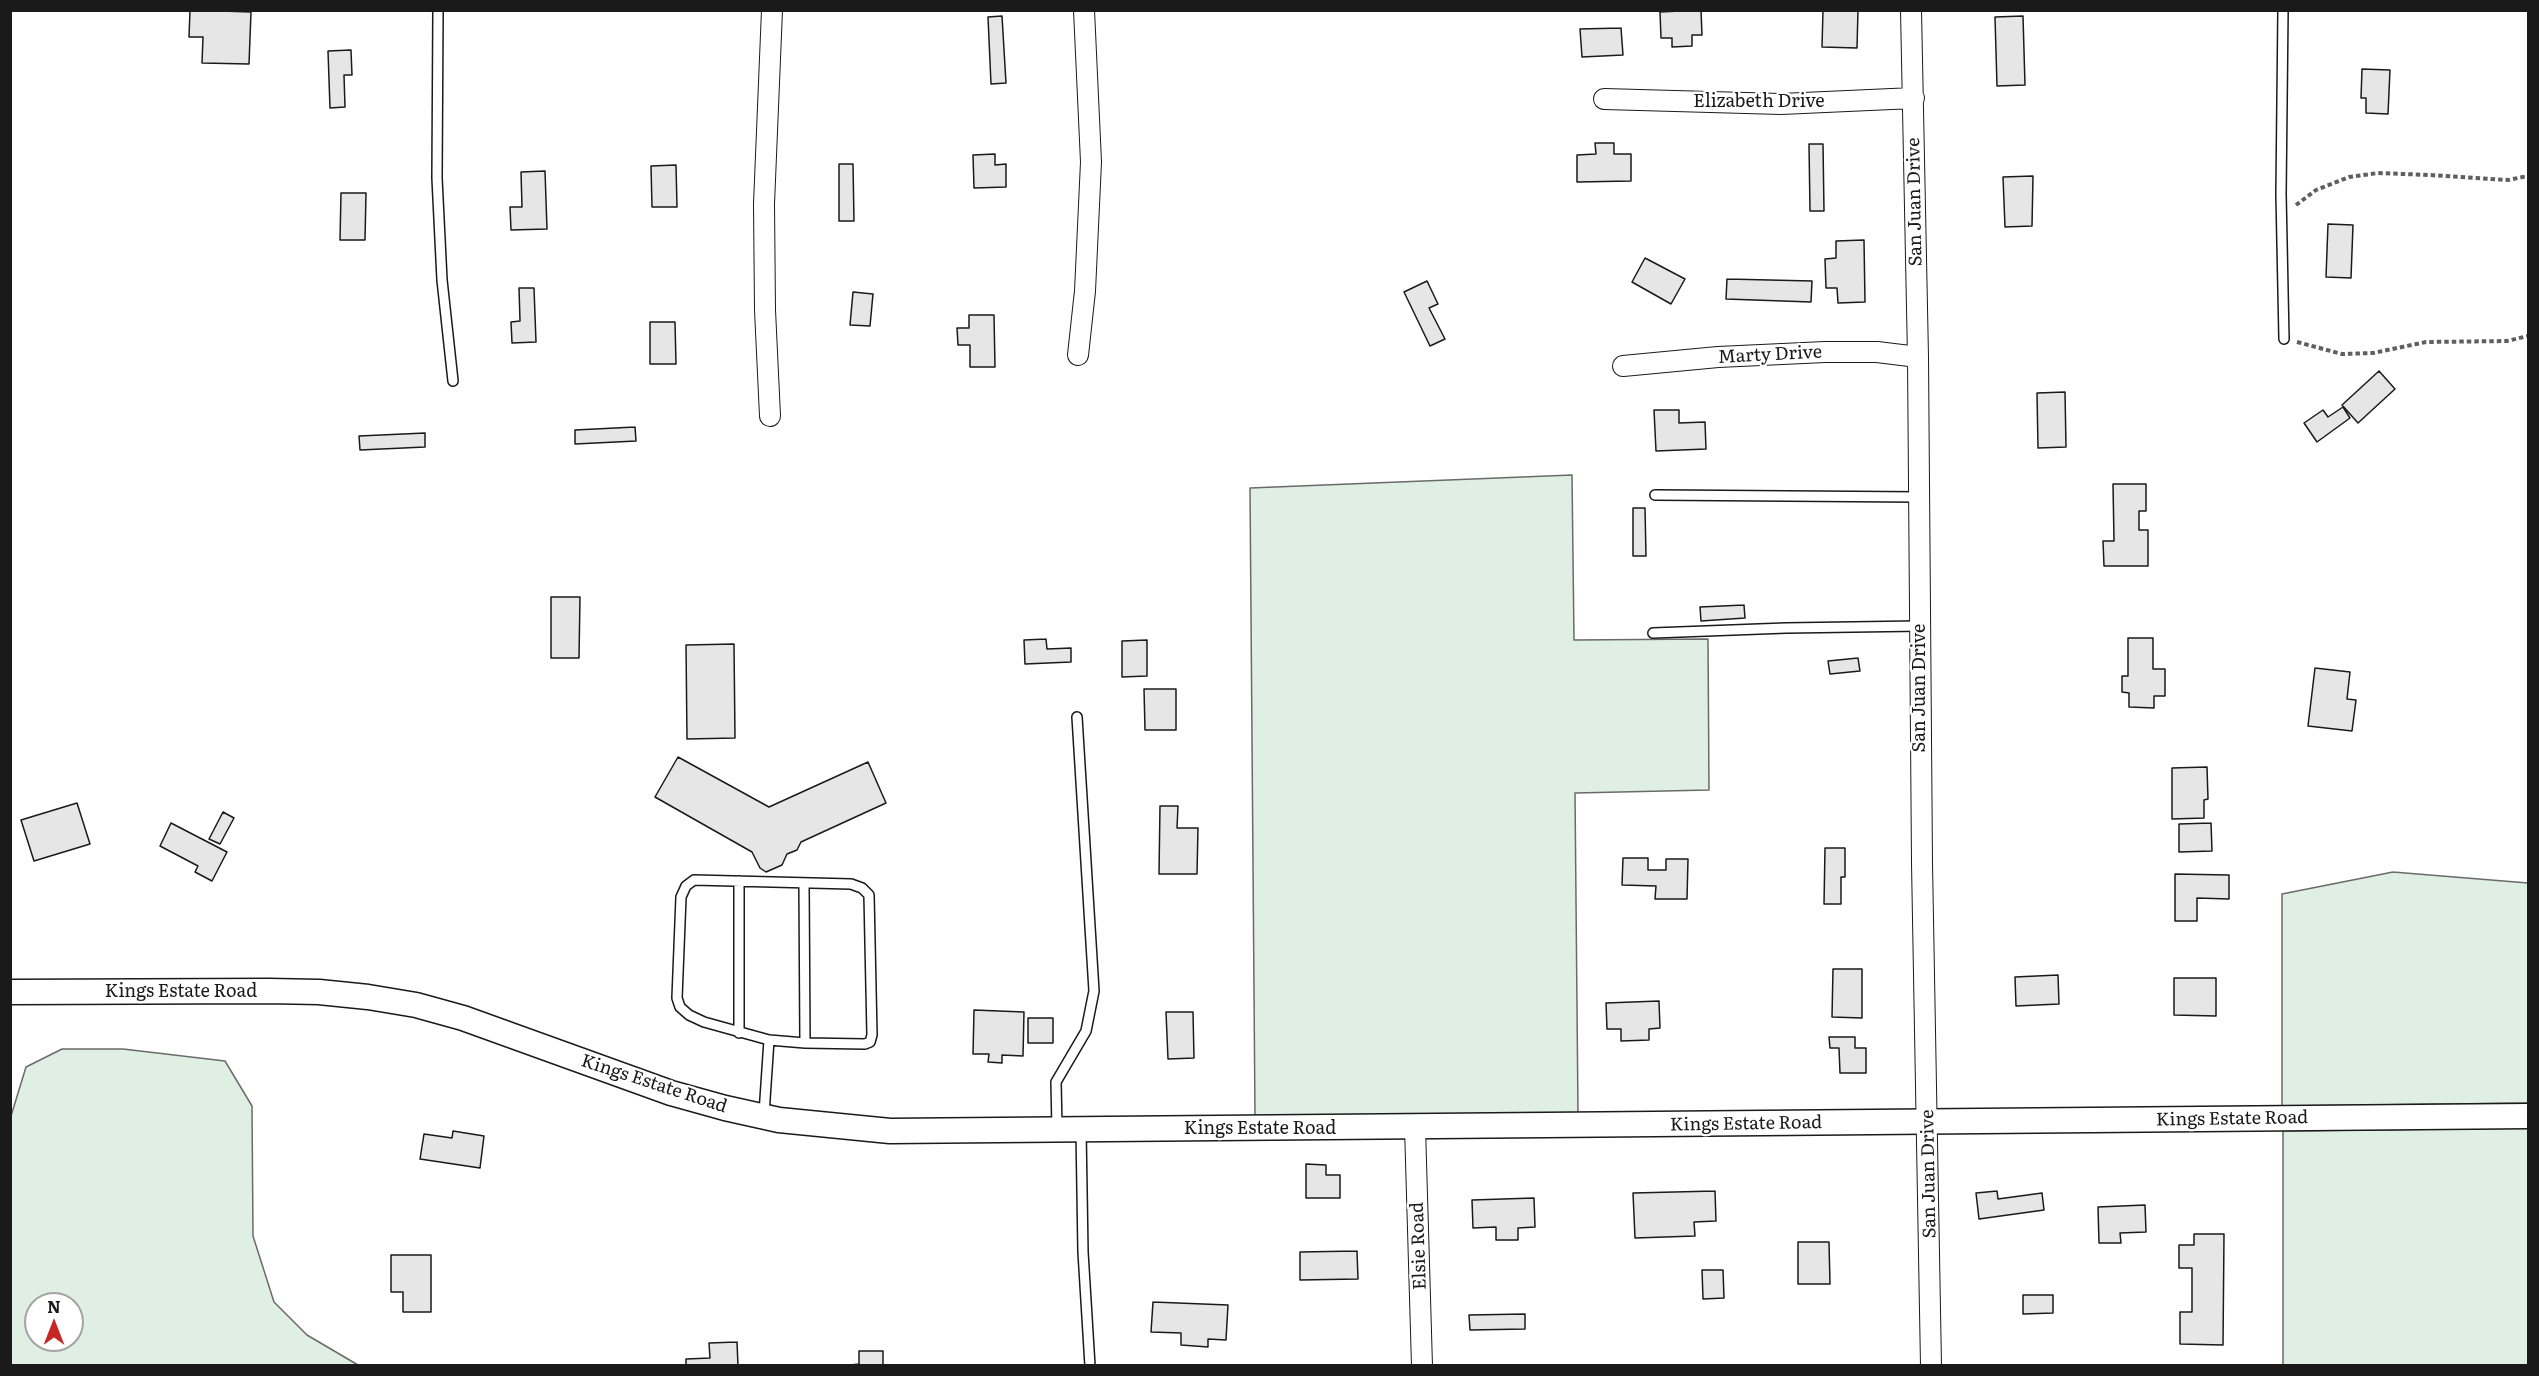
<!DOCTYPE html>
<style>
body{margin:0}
#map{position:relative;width:2539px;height:1376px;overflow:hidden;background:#fff;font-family:Literata,serif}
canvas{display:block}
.frame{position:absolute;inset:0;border:12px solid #1a1a1a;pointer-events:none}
.north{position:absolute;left:24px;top:1292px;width:60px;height:60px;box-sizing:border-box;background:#fff;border:2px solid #a3a3a3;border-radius:50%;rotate:0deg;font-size:16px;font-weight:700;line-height:24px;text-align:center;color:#1a1a1a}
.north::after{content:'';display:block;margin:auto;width:21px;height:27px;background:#c62828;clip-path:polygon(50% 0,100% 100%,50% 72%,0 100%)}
</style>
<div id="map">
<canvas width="2539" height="1376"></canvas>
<div class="frame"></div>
<div class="north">N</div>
</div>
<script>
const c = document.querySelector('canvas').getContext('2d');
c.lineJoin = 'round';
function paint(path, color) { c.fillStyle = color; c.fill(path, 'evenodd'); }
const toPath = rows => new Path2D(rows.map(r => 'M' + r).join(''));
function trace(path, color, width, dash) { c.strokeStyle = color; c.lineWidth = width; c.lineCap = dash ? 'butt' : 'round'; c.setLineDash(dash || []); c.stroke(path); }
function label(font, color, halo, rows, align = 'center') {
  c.font = font + ' Literata,serif'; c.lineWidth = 4.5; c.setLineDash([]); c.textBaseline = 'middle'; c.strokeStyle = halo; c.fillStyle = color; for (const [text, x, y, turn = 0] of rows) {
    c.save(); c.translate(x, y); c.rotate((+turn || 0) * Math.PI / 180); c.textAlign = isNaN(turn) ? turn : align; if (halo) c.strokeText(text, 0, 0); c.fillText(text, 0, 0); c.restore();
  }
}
const green = toPath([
 [1572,475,1574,640,1708,639,1709,790,1575,793,1578,1113,1255,1116,1250,488,1572,475],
 [2393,872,2528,883,2528,1103,2282,1106,2282,894,2393,872],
 [62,1049,123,1049,225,1061,252,1106,253,1236,274,1302,307,1335,358,1365,11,1365,11,1116,26,1067,62,1049],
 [36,1304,72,1304,72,1340,36,1340,36,1304],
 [2528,1128,2528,1365,2283,1365,2283,1131,2528,1128]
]);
paint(green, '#e0efe3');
trace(green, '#6a6a6a', 1.5);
const building = toPath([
 [190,10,251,12,249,64,202,63,203,37,189,37,190,10],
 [1701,10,1702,35,1692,35,1692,46,1672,47,1672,38,1661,38,1660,12,1701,10],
 [1823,10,1858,10,1857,48,1822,47,1823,10],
 [1002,16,1006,83,991,84,988,17,1002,16],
 [2023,16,2025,85,1997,86,1995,17,2023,16],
 [1621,28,1623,55,1582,57,1580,29,1621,28],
 [351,50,352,75,344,75,345,107,330,108,328,51,351,50],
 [2362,69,2390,70,2388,114,2366,113,2366,98,2361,98,2362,69],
 [1595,143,1614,143,1614,154,1631,154,1631,181,1577,182,1577,155,1596,154,1595,143],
 [1809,144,1823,144,1824,211,1810,211,1809,144],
 [995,154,995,165,1006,164,1006,187,974,188,973,155,995,154],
 [839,164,853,164,854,221,839,221,839,164],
 [676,165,677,207,652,207,651,166,676,165],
 [545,171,547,229,511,230,510,207,522,207,521,172,545,171],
 [2033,176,2032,226,2005,227,2003,177,2033,176],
 [341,193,366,193,365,240,340,240,341,193],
 [2328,224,2353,225,2351,278,2326,277,2328,224],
 [1864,240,1865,302,1838,303,1837,288,1826,288,1825,259,1836,258,1836,241,1864,240],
 [1645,258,1685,279,1671,304,1632,282,1645,258],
 [1727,279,1812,281,1811,302,1726,299,1727,279],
 [1427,281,1438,304,1429,308,1445,339,1430,346,1404,292,1427,281],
 [519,288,534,288,536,342,512,343,511,322,520,321,519,288],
 [853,292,873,294,870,326,850,325,853,292],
 [969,315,994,315,995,367,970,367,970,345,958,345,957,328,969,328,969,315],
 [650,322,675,322,676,364,650,364,650,322],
 [2379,371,2395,389,2358,423,2342,405,2379,371],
 [2065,392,2066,447,2038,448,2037,393,2065,392],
 [2343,407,2350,418,2317,442,2304,423,2323,410,2328,417,2343,407],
 [1654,410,1679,410,1679,423,1705,422,1706,449,1656,451,1654,410],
 [635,427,636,441,575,444,575,430,635,427],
 [425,433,425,447,360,450,359,436,425,433],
 [2113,484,2146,484,2146,511,2139,511,2139,530,2148,530,2148,566,2104,566,2103,541,2114,541,2113,484],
 [1633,508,1645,508,1646,556,1633,556,1633,508],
 [551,597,580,597,579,658,551,658,551,597],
 [1744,605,1745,618,1701,621,1700,607,1744,605],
 [2128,638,2153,638,2153,669,2165,669,2165,696,2154,696,2154,708,2129,707,2129,693,2122,692,2122,676,2128,676,2128,638],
 [1046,639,1047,649,1071,648,1071,662,1025,664,1024,640,1046,639],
 [1147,640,1147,676,1122,677,1122,641,1147,640],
 [734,644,735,738,687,739,686,645,734,644],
 [1858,658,1860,671,1830,674,1828,661,1858,658],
 [2315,668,2350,672,2347,699,2356,700,2352,731,2308,726,2315,668],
 [1144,689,1176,689,1176,730,1145,730,1144,689],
 [678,757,769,807,868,762,886,803,801,842,797,850,787,854,782,865,766,872,760,868,752,852,655,797,678,757],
 [2207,767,2208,799,2204,800,2204,818,2172,819,2172,768,2207,767],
 [77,803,90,844,34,861,21,820,77,803],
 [1160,806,1178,806,1177,828,1198,828,1197,874,1159,874,1160,806],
 [223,812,234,818,220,844,209,839,223,812],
 [171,823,227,852,212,881,195,872,198,866,160,846,171,823],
 [2211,823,2212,851,2179,852,2179,824,2211,823],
 [1825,848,1845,848,1845,877,1841,877,1841,904,1824,904,1825,848],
 [1623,858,1648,858,1648,870,1666,870,1666,859,1688,859,1687,899,1655,899,1656,886,1622,885,1623,858],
 [2175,874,2229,875,2229,899,2197,898,2197,921,2175,921,2175,874],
 [1833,969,1862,969,1862,1018,1832,1017,1833,969],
 [2058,975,2059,1004,2016,1006,2015,977,2058,975],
 [2174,978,2216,978,2216,1016,2174,1015,2174,978],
 [1659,1001,1660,1028,1649,1029,1649,1040,1621,1041,1621,1029,1607,1029,1606,1003,1659,1001],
 [974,1010,1024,1012,1023,1056,1002,1055,1002,1063,988,1062,989,1054,973,1054,974,1010],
 [1166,1012,1193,1012,1194,1058,1168,1059,1166,1012],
 [1028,1018,1053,1018,1053,1043,1028,1043,1028,1018],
 [1829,1037,1855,1037,1855,1048,1866,1048,1866,1073,1840,1073,1839,1048,1830,1048,1829,1037],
 [453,1131,484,1136,480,1168,420,1159,424,1134,452,1138,453,1131],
 [1306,1164,1326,1165,1326,1175,1340,1175,1340,1198,1306,1198,1306,1164],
 [1715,1191,1716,1221,1694,1222,1695,1236,1635,1238,1633,1193,1715,1191],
 [1997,1191,1998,1199,2042,1193,2044,1210,1979,1219,1976,1193,1997,1191],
 [1534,1198,1535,1227,1518,1228,1518,1240,1496,1240,1496,1227,1473,1228,1472,1200,1534,1198],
 [2145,1205,2146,1232,2120,1233,2121,1243,2099,1243,2098,1207,2145,1205],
 [2194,1234,2224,1234,2223,1345,2180,1344,2180,1312,2192,1312,2192,1268,2179,1268,2179,1245,2194,1245,2194,1234],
 [1798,1242,1829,1242,1830,1284,1798,1284,1798,1242],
 [1357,1251,1358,1279,1300,1280,1300,1252,1357,1251],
 [391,1255,431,1255,431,1312,403,1312,403,1292,391,1292,391,1255],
 [1702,1270,1723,1270,1724,1298,1703,1299,1702,1270],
 [2023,1295,2053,1295,2053,1313,2023,1314,2023,1295],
 [1153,1302,1228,1305,1226,1340,1208,1339,1208,1347,1181,1345,1181,1333,1151,1332,1153,1302],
 [1525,1314,1525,1329,1470,1330,1469,1315,1525,1314],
 [737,1342,738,1366,686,1366,686,1359,710,1358,709,1343,737,1342],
 [859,1351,883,1351,883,1366,841,1366,859,1364,859,1351]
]);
paint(building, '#e6e6e6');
trace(building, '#1a1a1a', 1.5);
const service = toPath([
 [438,10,437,178,442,280,453,381],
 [2283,10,2281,194,2284,339],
 [1655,495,1919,497],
 [1653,633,1786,628,1920,626],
 [739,881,739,1033],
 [804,883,805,1043],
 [764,1114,769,1040,805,1043,865,1044,870,1042,872,1035,869,895,862,888,851,884,694,880,686,886,681,897,677,998,680,1007,689,1015,704,1022,769,1040],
 [1057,1128,1056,1082,1086,1031,1094,991,1077,717],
 [1081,1130,1083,1252,1090,1366]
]);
const minor = toPath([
 [1911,10,1918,357,1922,863,1931,1366],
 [1604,99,1781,104,1914,98],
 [1078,355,1085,291,1091,162,1084,10],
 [1623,366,1718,357,1825,352,1877,352,1918,357],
 [770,416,765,310,764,204,772,10],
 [1415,1127,1422,1366]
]);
const tertiary = toPath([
 [10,992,269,991,319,992,368,997,416,1005,463,1018,671,1093,725,1108,779,1120,890,1131,2528,1116]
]);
trace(service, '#1a1a1a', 12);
trace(minor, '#1a1a1a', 22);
trace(tertiary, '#1a1a1a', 27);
trace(toPath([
 [2296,205,2316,190,2349,177,2378,173,2429,175,2508,180,2528,176],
 [2297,342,2342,354,2373,353,2426,342,2507,341,2528,336]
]), '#5f5f5f', 4, [4.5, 3]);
trace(service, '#fff', 9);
trace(minor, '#fff', 20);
trace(tertiary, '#fff', 24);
label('18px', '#1a1a1a', '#fff', [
 ["Elizabeth Drive",1759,102],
 ["San Juan Drive",1915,202,-91],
 ["Marty Drive",1770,355,-3],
 ["San Juan Drive",1920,688,-90],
 ["Kings Estate Road",181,992],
 ["Kings Estate Road",654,1084,18],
 ["Kings Estate Road",2232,1119,-1],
 ["Kings Estate Road",1746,1124,-1],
 ["Kings Estate Road",1260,1129],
 ["San Juan Drive",1929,1174,-91],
 ["Elsie Road",1419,1246,-92]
]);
</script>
